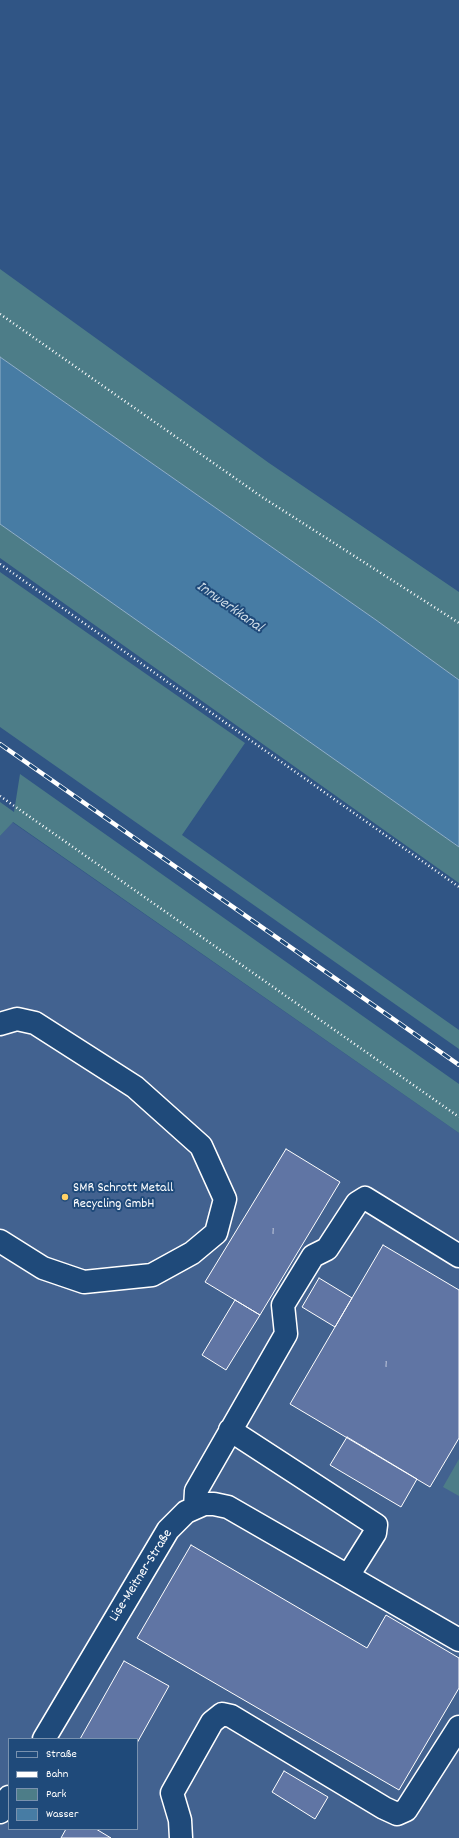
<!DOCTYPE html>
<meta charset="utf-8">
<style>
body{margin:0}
#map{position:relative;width:459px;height:1838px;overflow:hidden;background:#305585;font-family:Dekko,sans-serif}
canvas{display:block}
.legend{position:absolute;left:8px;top:1738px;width:130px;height:92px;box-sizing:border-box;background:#1f4a7a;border:1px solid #7992af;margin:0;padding:5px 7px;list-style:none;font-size:12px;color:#fff}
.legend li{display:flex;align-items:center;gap:8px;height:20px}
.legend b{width:20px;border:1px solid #7992af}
</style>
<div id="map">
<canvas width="459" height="1838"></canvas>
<ul class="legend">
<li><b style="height:5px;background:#1f4a7a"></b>Straße</li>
<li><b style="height:5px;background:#fff"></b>Bahn</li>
<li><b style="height:11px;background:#4d7d88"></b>Park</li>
<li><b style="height:11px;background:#477ca4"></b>Wasser</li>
</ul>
</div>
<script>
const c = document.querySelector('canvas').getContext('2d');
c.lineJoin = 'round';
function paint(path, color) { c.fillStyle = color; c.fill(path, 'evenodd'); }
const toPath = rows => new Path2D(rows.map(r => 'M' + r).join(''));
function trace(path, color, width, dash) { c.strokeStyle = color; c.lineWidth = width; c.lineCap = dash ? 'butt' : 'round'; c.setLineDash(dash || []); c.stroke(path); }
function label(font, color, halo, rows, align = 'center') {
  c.font = font + ' Dekko,sans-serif'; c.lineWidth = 4; c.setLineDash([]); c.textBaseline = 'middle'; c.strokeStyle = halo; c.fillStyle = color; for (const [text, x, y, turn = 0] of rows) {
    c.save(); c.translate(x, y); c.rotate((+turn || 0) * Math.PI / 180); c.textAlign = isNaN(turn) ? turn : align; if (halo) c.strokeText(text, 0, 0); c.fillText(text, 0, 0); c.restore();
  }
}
paint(toPath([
 [12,822,459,1133,459,1838,0,1838,0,836],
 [9,1739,137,1739,137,1829,9,1829]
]), '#426290');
paint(toPath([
 [0,269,269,463,459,592,459,680,376,620,0,357],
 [0,524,459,847,459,883,0,558],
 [0,572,245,743,182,835,459,1030,459,1049,0,727],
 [20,774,459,1084,459,1133,13,822,0,836,0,802,14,812],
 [459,1459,459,1496,443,1487]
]), '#4d7d88');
const water = toPath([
 [0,357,376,620,459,680,459,847,0,524,0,357]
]);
paint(water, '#477ca4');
trace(water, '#91b0c8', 1);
const building = toPath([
 [286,1149,340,1182,260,1315,205,1282,286,1149],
 [383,1245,459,1290,459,1438,430,1487,290,1404,383,1245],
 [319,1278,352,1298,335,1327,302,1307,319,1278],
 [235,1300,260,1315,226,1370,202,1355,235,1300],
 [347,1437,417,1479,401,1507,330,1465,347,1437],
 [191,1545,367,1648,386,1615,459,1658,459,1688,399,1790,137,1638,191,1545],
 [124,1661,169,1686,137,1743,137,1739,80,1739,124,1661],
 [284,1771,328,1797,315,1819,272,1792,284,1771],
 [66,1829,96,1829,111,1838,61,1838,66,1829]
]);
paint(building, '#6075a4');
trace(building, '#fff', 1);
const minor = toPath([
 [0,1024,17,1019,35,1023,135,1087,201,1146,225,1199,216,1233,192,1253,152,1275,84,1282,43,1268,0,1241],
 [230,1430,376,1525,375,1533,348,1576],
 [195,1508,196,1491,286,1334,283,1305,313,1256,327,1249,357,1203,365,1198,459,1256],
 [44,1739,168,1530,186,1512,204,1504,214,1504,228,1507,459,1640],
 [0,1812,9,1797],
 [181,1838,180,1820,172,1793,212,1722,222,1714,231,1716,384,1808,397,1814,406,1810,459,1727]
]);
trace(minor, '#fff', 25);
trace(toPath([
 [0,314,262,497,459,623],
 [0,564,459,887],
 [0,796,459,1117]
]), '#fff', 2.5, [1, 3]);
trace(minor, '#1f4a7a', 22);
const rail = toPath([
 [0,744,459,1065]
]);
trace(rail, '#fff', 4.5);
trace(rail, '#1f4a7a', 3, [9]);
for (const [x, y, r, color] of [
 [65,1197,4,"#ffd166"]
]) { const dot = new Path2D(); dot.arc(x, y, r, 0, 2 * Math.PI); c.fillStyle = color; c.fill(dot); trace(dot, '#1f4a7a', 1.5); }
label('12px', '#d7dce8', null, [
 ["1",273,1232],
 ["1",386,1365]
]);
label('14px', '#fff', '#1f4a7a', [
 ["SMR Schrott Metall",73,1189],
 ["Recycling GmbH",73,1205]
], 'left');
label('14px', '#fff', '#1f4a7a', [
 ["Lise-Meitner-Straße",142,1576,-58]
]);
label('italic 15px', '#d1dee8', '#1f4a7a', [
 ["Innwerkkanal",229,608,35]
]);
</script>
